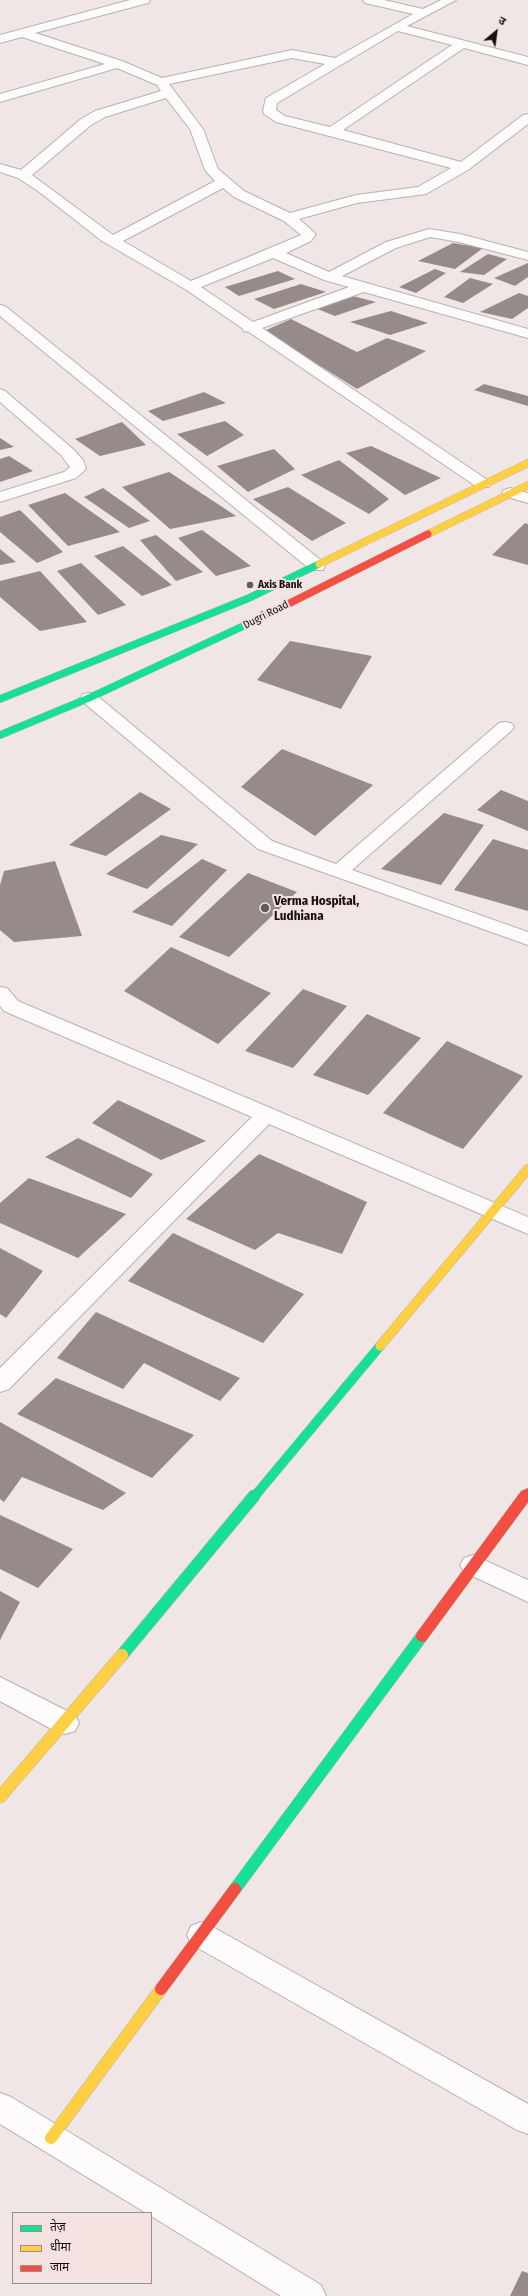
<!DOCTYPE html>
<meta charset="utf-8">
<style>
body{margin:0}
#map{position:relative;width:528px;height:2296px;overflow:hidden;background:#f0e6e5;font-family:"Fira Sans Condensed","Noto Sans Devanagari",sans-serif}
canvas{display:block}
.legend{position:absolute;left:12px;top:2212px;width:140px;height:72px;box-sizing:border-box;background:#f4e2e1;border:1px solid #9b8e8d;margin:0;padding:5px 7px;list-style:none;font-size:12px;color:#161010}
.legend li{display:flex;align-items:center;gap:8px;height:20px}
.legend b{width:20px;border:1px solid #9b8e8d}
.north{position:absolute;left:476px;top:12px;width:40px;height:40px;-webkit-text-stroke:3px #f4e2e1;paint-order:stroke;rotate:29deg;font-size:11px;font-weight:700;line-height:16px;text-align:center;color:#161010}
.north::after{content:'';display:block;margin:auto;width:14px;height:18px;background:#161010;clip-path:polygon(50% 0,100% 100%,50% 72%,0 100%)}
</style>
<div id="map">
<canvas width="528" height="2296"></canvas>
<ul class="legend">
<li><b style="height:5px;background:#16e098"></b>तेज़</li>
<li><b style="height:5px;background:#ffcf43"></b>धीमा</li>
<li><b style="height:5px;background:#f24e42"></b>जाम</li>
</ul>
<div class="north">उ</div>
</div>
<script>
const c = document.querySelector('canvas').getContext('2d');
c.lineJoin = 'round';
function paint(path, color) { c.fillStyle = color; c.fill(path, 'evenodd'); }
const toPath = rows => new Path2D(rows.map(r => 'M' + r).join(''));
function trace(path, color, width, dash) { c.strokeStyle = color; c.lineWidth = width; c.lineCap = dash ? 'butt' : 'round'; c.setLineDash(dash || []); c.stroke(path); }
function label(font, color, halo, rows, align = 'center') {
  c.font = font + ' "Fira Sans Condensed",sans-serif'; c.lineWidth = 4; c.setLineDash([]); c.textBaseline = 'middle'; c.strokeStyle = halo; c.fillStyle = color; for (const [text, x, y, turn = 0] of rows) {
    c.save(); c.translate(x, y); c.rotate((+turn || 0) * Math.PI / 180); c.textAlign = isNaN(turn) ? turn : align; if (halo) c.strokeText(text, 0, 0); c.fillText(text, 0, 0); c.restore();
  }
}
paint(toPath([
 [453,243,483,248,455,269,418,261],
 [488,254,507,259,484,275,460,272],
 [528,263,528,277,515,286,494,278],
 [435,269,446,273,416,293,399,287],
 [278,271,295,279,239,296,225,287],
 [470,278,493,284,463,303,444,297],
 [301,284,326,292,274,309,254,299],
 [519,293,528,296,528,308,512,319,480,312],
 [353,296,376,302,335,316,315,308],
 [391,311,428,323,390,335,350,322],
 [291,319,357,352,387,338,426,351,357,389,264,331],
 [484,384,528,396,528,406,474,390],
 [204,392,226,403,163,421,148,411],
 [225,421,244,435,207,456,177,434],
 [122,422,146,445,100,456,75,439],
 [0,438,14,447,0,450],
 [371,446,441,478,405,495,346,453],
 [274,449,295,469,248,492,217,466],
 [9,456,33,471,0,482,0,459],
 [339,460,389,499,369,514,301,475],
 [169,472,236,516,170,529,122,487],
 [288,487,346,523,312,541,253,499],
 [103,488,150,521,129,528,84,497],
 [65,493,120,532,68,546,28,505],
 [20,510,63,552,37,563,0,532,0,517],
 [525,523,528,524,528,565,492,555],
 [202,530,251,566,216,576,178,538],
 [156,535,203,572,176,581,140,540],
 [123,546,172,585,142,596,94,556],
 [0,549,16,562,0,565],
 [81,563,126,605,98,615,57,571],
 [40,571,87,622,40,631,0,597,0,581],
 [290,641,372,656,341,709,257,680],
 [282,749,373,785,315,836,241,787],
 [501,790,528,801,528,831,477,810],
 [140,792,171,809,106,856,69,845],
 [444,813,484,825,441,885,381,869],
 [161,835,198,844,147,889,106,874],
 [493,839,528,850,528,911,454,890],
 [202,859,227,870,172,926,132,912],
 [55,861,82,936,14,942,0,930,0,885,4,871],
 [248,873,297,892,229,957,179,937],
 [171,947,271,993,218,1044,124,991],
 [303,989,347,1006,293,1068,245,1051],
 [367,1014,421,1038,368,1095,313,1075],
 [447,1041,523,1076,463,1149,383,1113],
 [118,1100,206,1141,161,1160,92,1123],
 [78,1138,153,1174,131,1198,45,1157],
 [259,1154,367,1202,342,1254,278,1233,255,1250,186,1219],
 [29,1178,126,1214,78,1258,0,1223,0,1203],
 [173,1233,304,1294,263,1343,128,1281],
 [0,1248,43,1271,6,1318,0,1314],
 [96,1312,240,1378,220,1401,144,1363,123,1389,57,1358],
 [56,1378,194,1435,152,1478,17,1414],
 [0,1422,126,1493,103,1510,22,1477,4,1502,0,1499],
 [0,1515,73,1549,38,1588,0,1569],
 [0,1591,20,1602,0,1640],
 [522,2271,528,2273,528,2296,510,2296]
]), '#978b8a');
const street = toPath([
 [130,0,150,0,148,3,35,33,122,61,162,78,292,50,335,58,413,14,365,3,363,0,384,0,423,9,441,0,456,0,407,26,528,57,528,65,464,48,343,130,461,162,523,115,528,114,528,124,468,170,426,194,357,203,299,219,316,234,311,241,286,253,329,272,386,242,429,229,460,234,528,252,528,260,459,242,430,237,396,248,342,276,528,329,528,338,364,292,262,328,489,481,491,484,489,487,477,487,249,332,244,331,242,328,185,289,102,241,38,191,18,178,0,172,0,164,21,170,81,119,95,111,161,91,157,85,117,68,0,102,0,94,105,64,22,37,0,43,0,35,130,0],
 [398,31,452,45,330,127,285,116,276,110,277,103,398,31],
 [292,58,325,64,266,98,263,111,264,114,276,122,451,168,418,187,356,195,290,213,244,191,218,169,203,129,169,84,292,58],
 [166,98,190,129,205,170,215,181,113,235,32,175,91,125,105,117,166,98],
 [223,188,234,197,284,221,301,235,191,281,123,241,223,188],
 [273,258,324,280,349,287,253,322,201,287,273,258],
 [0,305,5,306,323,562,325,566,323,570,311,570,0,316,0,305],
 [0,389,5,391,73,449,83,460,86,468,84,471,76,478,0,502,0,492,64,472,70,467,61,455,0,402,0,389],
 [510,488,528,493,528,503,504,496,502,493,504,490,510,488],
 [89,693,95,694,272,841,336,864,499,723,505,722,511,723,514,727,511,731,352,870,528,932,528,945,258,849,83,702,80,698,83,694,89,693],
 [0,987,7,988,18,1001,528,1217,528,1234,269,1124,9,1389,0,1392,0,1368,252,1117,4,1011,0,1006,0,987],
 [473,1555,528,1580,528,1602,464,1572,460,1565,464,1558,473,1555],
 [0,1677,75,1715,79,1723,75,1731,65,1734,55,1731,0,1701,0,1677],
 [201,1922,211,1926,528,2104,528,2134,517,2130,191,1944,187,1935,191,1926,201,1922],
 [0,2093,11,2097,321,2285,326,2296,281,2296,151,2216,151,2213,146,2213,0,2124,0,2093]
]);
const fastFar2 = toPath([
 [0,699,249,598,319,564],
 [0,735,89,698,254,621]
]);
const fastFar1 = toPath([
 [254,1497,380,1346]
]);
const fast = toPath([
 [122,1655,254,1496],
 [235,1889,422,1636]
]);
const slowFar2 = toPath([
 [428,534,528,485],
 [319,564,528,463]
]);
const slowFar1 = toPath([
 [380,1346,528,1169]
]);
const slow = toPath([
 [0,1797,122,1655],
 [51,2138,161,1989]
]);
const jamFar2 = toPath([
 [254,621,428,534]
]);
const jamFar1 = toPath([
 [525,1497,528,1493]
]);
const jam = toPath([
 [422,1636,525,1496],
 [161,1989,235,1889]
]);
trace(street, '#b8b1b0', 2);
trace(fastFar2, '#b8b1b0', 8);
trace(fastFar1, '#b8b1b0', 10);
trace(fast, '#b8b1b0', 13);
trace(slowFar2, '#b8b1b0', 8);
trace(slowFar1, '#b8b1b0', 10);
trace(slow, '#b8b1b0', 13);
trace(jamFar2, '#b8b1b0', 8);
trace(jamFar1, '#b8b1b0', 10);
trace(jam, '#b8b1b0', 13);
paint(street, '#fdfbfb');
trace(fastFar2, '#16e098', 7);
trace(fastFar1, '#16e098', 9);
trace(fast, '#16e098', 12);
trace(slowFar2, '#ffcf43', 7);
trace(slowFar1, '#ffcf43', 9);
trace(slow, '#ffcf43', 12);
trace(jamFar2, '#f24e42', 7);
trace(jamFar1, '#f24e42', 9);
trace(jam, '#f24e42', 12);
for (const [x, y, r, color] of [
 [250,585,4,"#625b5b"],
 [265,908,5,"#625b5b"]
]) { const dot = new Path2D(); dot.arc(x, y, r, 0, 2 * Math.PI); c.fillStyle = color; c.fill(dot); trace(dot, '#f4e2e1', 1.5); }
label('bold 11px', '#161010', '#f4e2e1', [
 ["Axis Bank",258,585]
], 'left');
label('11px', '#161010', '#f4e2e1', [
 ["Dugri Road",266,615,-27]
]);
label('bold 13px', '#161010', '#f4e2e1', [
 ["Verma Hospital,",274,901],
 ["Ludhiana",274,916]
], 'left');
</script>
